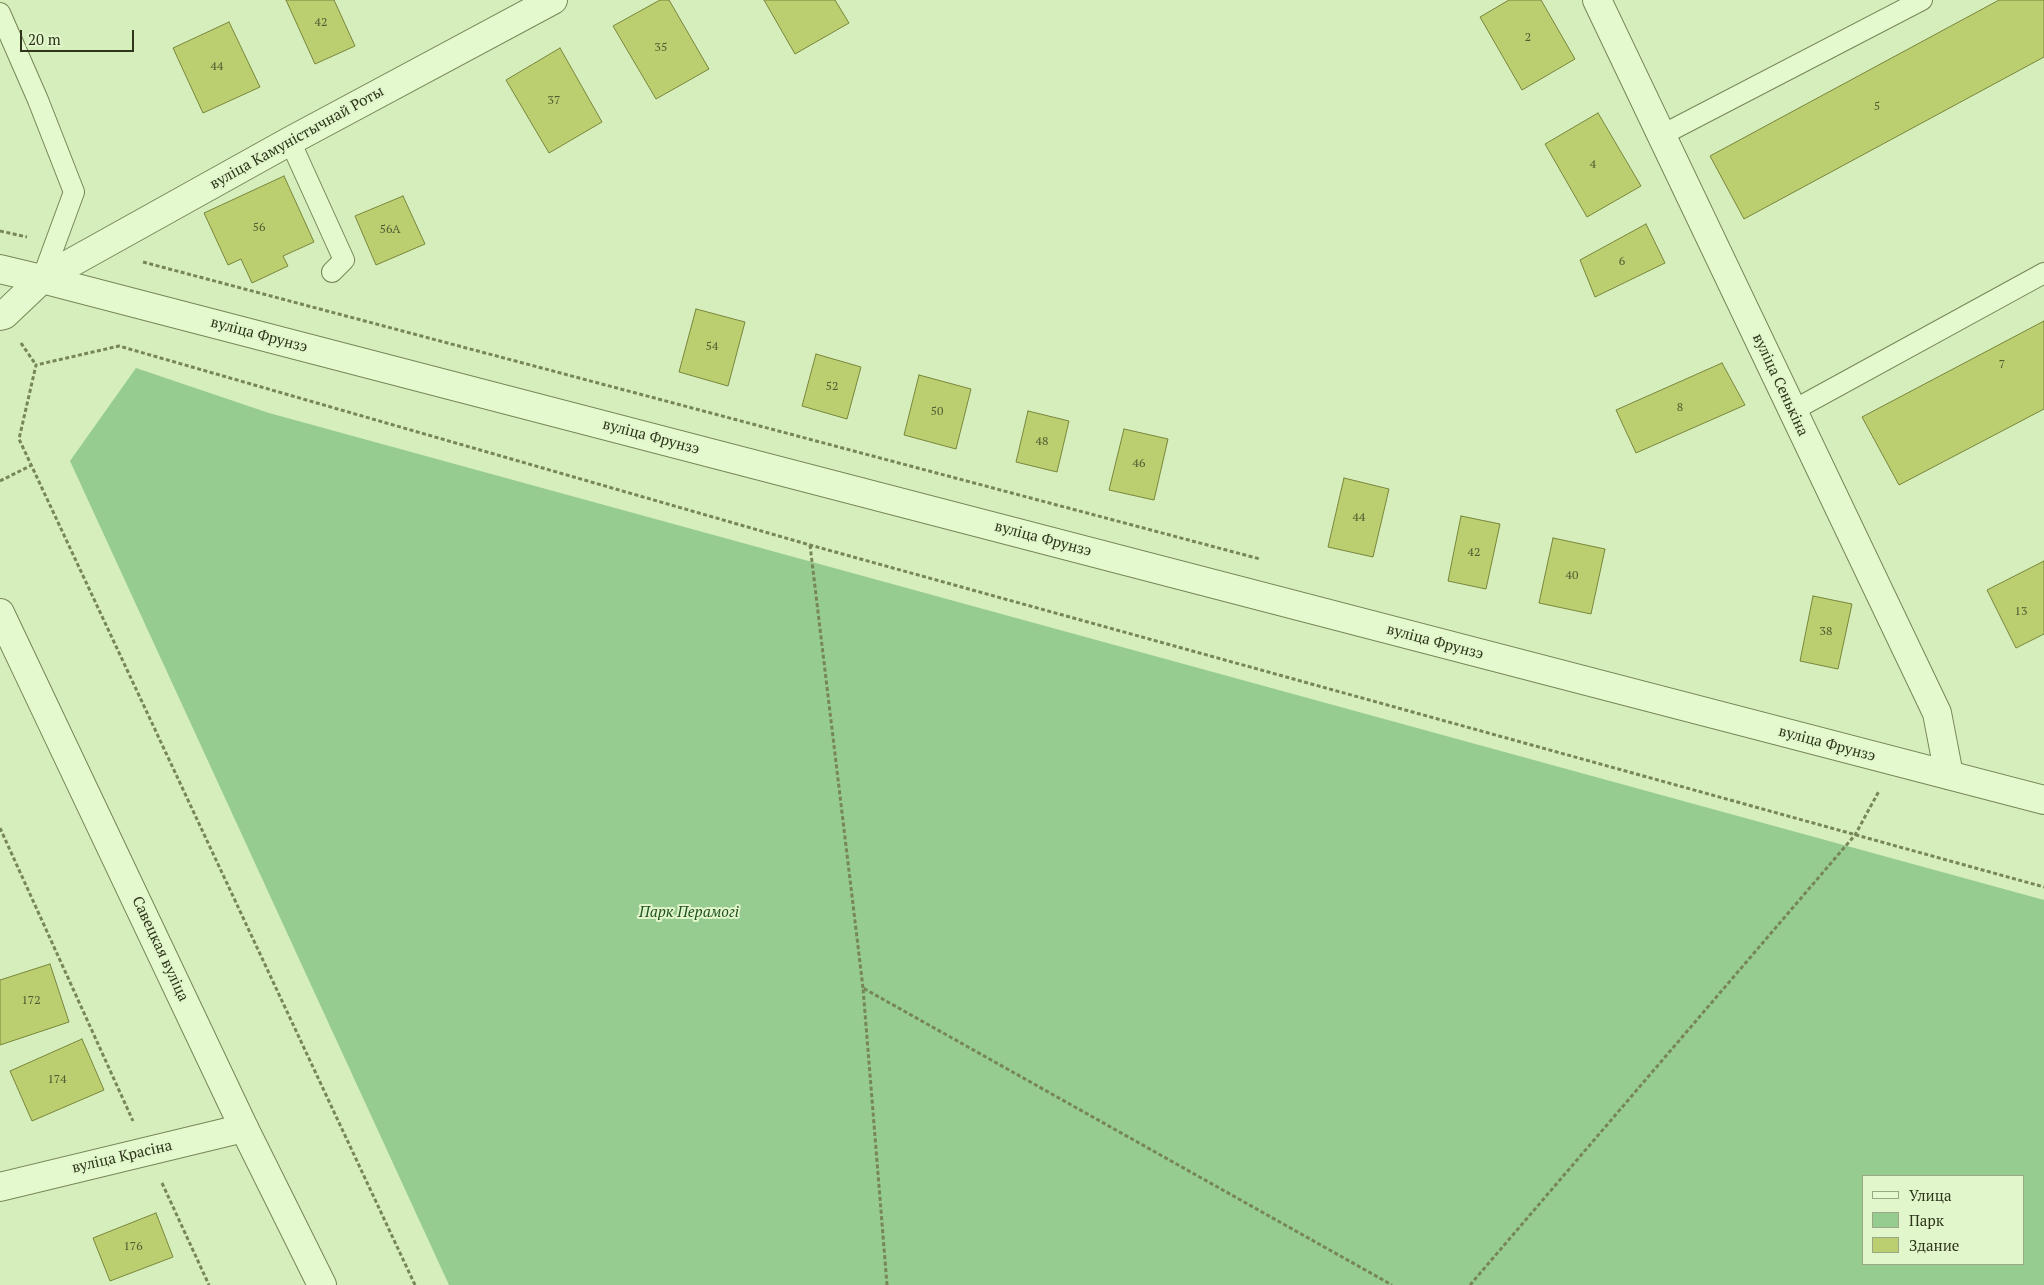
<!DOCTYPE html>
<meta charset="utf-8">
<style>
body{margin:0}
#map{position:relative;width:2044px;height:1285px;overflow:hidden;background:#d6eebc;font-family:"PT Serif",serif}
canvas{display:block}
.legend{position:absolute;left:1862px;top:1175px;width:162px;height:90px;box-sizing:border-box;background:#e1f6cb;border:1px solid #99a985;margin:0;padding:6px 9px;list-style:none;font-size:15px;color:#2e351b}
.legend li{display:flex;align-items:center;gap:10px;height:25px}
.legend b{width:25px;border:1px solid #99a985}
.scale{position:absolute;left:20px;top:30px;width:114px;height:22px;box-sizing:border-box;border:2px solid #2e351b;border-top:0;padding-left:6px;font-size:15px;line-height:18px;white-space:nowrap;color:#2e351b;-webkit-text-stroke:4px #e1f6cb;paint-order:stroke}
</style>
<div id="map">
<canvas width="2044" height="1285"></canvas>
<ul class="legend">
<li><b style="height:6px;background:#e5f9cf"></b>Улица</li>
<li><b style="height:14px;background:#96cc90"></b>Парк</li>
<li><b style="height:14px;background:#bbce70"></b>Здание</li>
</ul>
<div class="scale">20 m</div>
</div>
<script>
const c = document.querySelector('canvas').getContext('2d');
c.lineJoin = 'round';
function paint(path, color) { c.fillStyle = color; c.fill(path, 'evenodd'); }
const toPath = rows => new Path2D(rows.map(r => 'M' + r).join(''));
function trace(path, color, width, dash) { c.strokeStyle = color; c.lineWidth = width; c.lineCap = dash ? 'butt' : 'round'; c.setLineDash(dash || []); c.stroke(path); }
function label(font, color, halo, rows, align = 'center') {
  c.font = font + ' "PT Serif",serif'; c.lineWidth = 4; c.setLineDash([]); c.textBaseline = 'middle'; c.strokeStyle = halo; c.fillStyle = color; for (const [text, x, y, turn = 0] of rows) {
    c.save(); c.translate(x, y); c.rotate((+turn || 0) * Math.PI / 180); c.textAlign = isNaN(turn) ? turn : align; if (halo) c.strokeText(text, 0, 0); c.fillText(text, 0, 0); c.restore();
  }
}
paint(toPath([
 [136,368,269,413,2044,900,2044,1285,449,1285,70,461],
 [1863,1176,2023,1176,2023,1264,1863,1264]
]), '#96cc90');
const building = toPath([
 [286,0,334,0,355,46,315,64,286,0],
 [660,0,669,0,709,69,656,99,613,26,660,0],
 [764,0,835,0,849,23,795,54,764,0],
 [1509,0,1541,0,1575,59,1522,90,1480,17,1509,0],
 [1999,0,2044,0,2044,57,1744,219,1710,156,1999,0],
 [229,22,260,87,203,113,173,48,229,22],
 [560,48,602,122,549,153,506,80,560,48],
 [1598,113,1641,186,1587,217,1545,144,1598,113],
 [284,176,314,242,283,256,288,266,252,283,241,259,228,265,204,213,284,176],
 [403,196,425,244,376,265,355,216,403,196],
 [1646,224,1665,263,1595,297,1580,260,1646,224],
 [696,309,745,322,728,386,679,372,696,309],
 [2044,321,2044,409,1899,485,1862,417,2044,321],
 [816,354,861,367,847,419,802,406,816,354],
 [1722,363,1745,405,1636,453,1616,410,1722,363],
 [919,375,971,389,956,449,904,435,919,375],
 [1028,411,1069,421,1057,472,1016,462,1028,411],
 [1124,429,1168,439,1154,500,1109,490,1124,429],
 [1344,478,1389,489,1373,557,1328,547,1344,478],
 [1461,516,1500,524,1486,589,1448,581,1461,516],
 [1553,538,1605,549,1591,614,1539,603,1553,538],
 [2044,561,2044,634,2016,648,1987,590,2044,561],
 [1813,596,1852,604,1838,669,1800,661,1813,596],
 [50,964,69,1022,0,1045,0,980,50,964],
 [82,1039,104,1090,32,1121,10,1071,82,1039],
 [156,1213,173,1257,110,1281,93,1238,156,1213]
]);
paint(building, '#bbce70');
trace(building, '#78863b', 1);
const service = toPath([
 [0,13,38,100,74,192,42,279],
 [1662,135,1922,0],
 [290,141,344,260,332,272],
 [1792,411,2044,273]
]);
const minor = toPath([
 [1597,0,1937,713,1949,775],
 [0,269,42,279],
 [0,316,4,315,42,279,290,141,553,0],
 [0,1187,244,1128]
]);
const tertiary = toPath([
 [42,279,2044,800],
 [0,613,244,1128,322,1285]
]);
trace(service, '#778655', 22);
trace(minor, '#778655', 30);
trace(tertiary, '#778655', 30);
trace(toPath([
 [0,231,27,237],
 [143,262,1260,559],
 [21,343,36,365],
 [0,481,32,465],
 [810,545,863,988],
 [0,828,133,1121],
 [162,1183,209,1285],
 [415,1285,19,439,36,365,119,346,810,545,2044,887],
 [887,1285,863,988,1392,1285],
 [1470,1285,1855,835,1879,791]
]), '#778655', 3, [4, 2.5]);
trace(service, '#e5f9cf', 20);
trace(minor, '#e5f9cf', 28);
trace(tertiary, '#e5f9cf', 28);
label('12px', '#515b30', null, [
 ["42",321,23],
 ["2",1528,38],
 ["35",661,48],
 ["44",217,67],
 ["37",554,101],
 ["5",1877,107],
 ["4",1593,165],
 ["56",259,228],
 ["56А",390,230],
 ["6",1622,262],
 ["54",712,347],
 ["7",2002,365],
 ["52",832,387],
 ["8",1680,408],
 ["50",937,412],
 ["48",1042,442],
 ["46",1139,464],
 ["44",1359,518],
 ["42",1474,553],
 ["40",1572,576],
 ["13",2021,612],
 ["38",1826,632],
 ["172",31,1001],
 ["174",57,1080],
 ["176",133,1247]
]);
label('15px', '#2e351b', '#e1f6cb', [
 ["вуліца Камуністычнай Роты",297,138,-29],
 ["вуліца Фрунзэ",259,335,15],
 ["вуліца Сенькіна",1780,385,65],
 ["вуліца Фрунзэ",651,437,15],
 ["вуліца Фрунзэ",1043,539,15],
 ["вуліца Фрунзэ",1435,642,15],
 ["вуліца Фрунзэ",1827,744,15],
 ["Савецкая вуліца",160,949,65],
 ["вуліца Красіна",122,1157,-13]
]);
label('italic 15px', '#215222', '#e1f6cb', [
 ["Парк Перамогі",689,913]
]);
</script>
